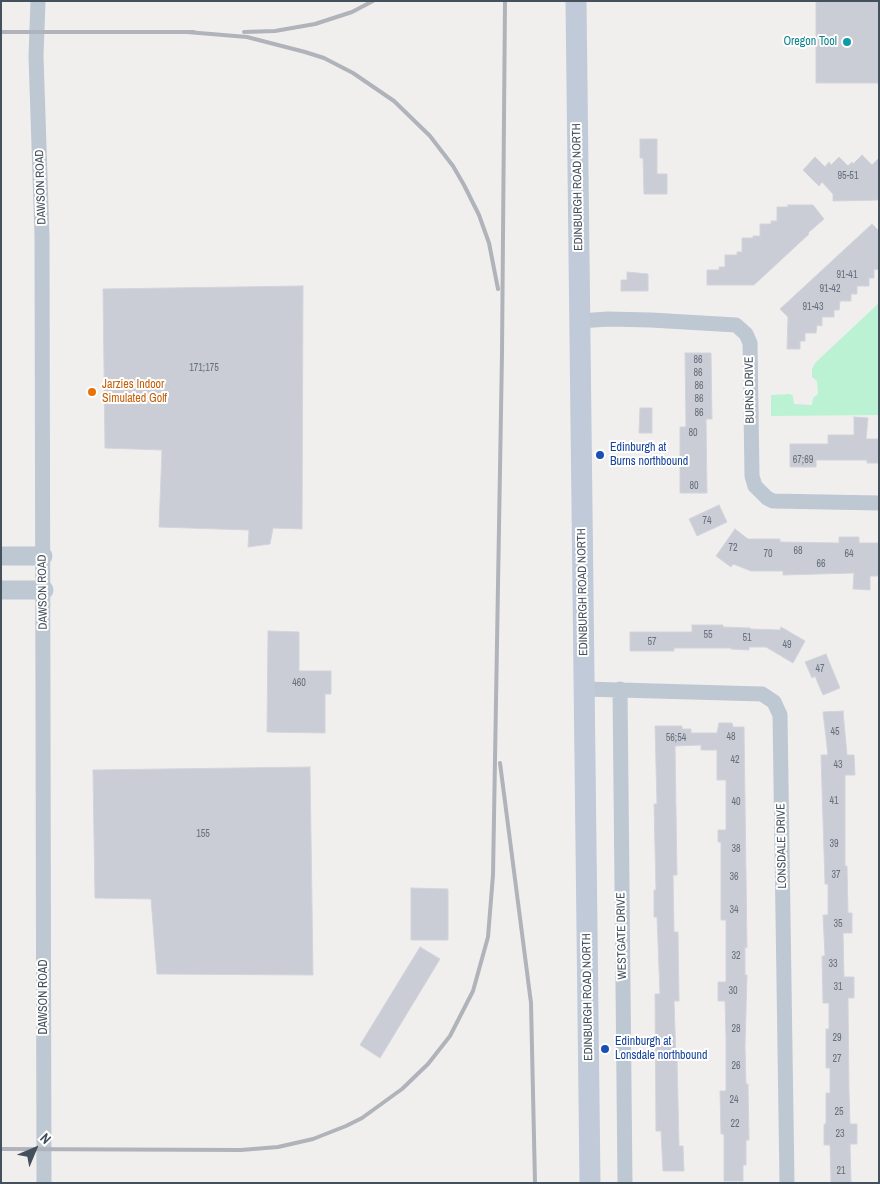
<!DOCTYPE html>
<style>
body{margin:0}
#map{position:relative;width:880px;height:1184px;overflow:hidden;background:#f1efee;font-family:"Archivo Narrow",sans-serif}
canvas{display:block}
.frame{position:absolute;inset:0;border:2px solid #45505d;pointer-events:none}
.north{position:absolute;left:10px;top:1124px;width:50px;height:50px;-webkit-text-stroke:4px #fff;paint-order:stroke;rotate:45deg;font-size:14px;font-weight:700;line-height:20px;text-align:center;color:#45505d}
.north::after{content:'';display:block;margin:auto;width:18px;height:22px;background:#45505d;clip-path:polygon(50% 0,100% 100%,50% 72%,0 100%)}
</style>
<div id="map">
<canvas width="880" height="1184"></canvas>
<div class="frame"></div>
<div class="north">N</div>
</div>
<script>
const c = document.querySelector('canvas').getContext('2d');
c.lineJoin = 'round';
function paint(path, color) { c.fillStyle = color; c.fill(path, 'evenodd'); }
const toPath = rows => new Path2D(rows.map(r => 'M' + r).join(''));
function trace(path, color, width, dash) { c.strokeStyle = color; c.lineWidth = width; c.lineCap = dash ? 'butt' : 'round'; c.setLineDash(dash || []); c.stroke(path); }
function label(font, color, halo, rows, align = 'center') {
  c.font = font + ' "Archivo Narrow",sans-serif'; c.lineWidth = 4; c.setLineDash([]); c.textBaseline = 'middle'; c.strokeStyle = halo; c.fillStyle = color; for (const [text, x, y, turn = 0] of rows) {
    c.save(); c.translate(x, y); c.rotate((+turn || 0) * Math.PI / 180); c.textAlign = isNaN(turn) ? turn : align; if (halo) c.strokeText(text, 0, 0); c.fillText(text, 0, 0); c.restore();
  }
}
paint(toPath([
 [879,303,879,415,771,416,771,395,790,394,793,396,794,404,812,405,813,398,818,394,817,381,812,377,812,369,815,363]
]), '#baf2d3');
const building = toPath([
 [816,1,879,1,879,83,816,83,816,1],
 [640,139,657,139,657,174,667,174,667,194,644,194,643,158,640,158,640,139],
 [862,155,872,165,879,158,879,200,833,201,833,194,822,182,819,186,803,170,815,157,825,167,829,162,831,165,839,157,848,166,852,162,853,164,862,155],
 [788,205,813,205,824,219,808,233,809,234,754,285,707,285,707,270,719,270,719,267,725,267,725,255,737,255,737,252,742,252,742,238,753,238,753,236,760,236,760,224,771,224,771,221,777,221,777,207,788,207,788,205],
 [872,224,879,231,879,270,874,269,874,278,869,278,869,286,857,286,857,294,851,294,851,301,840,301,839,310,834,310,834,317,822,317,822,326,817,325,816,333,805,333,805,341,800,341,800,349,787,349,788,317,780,309,872,224],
 [627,272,648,274,648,291,621,291,621,280,627,280,627,272],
 [303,286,302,529,273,528,270,544,248,547,249,530,159,527,162,450,105,448,103,289,303,286],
 [685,353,711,353,712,419,706,419,707,493,680,493,680,427,686,427,685,353],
 [640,408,652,408,652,433,639,433,640,408],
 [854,417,868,418,866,439,879,439,879,463,867,463,867,460,816,460,816,467,790,467,790,444,828,444,828,435,854,435,854,417],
 [719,505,727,522,697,536,689,519,719,505],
 [735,529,748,539,780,539,780,542,839,543,839,537,859,537,859,543,879,543,879,576,870,576,870,590,853,589,854,573,783,575,783,571,751,571,733,564,731,567,716,556,735,529],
 [692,625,723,625,723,627,750,628,750,629,780,630,781,627,805,641,793,663,766,647,749,647,749,650,731,649,731,648,674,648,674,651,630,651,630,632,692,632,692,625],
 [268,631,299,632,299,671,331,671,331,694,325,694,325,733,267,732,268,631],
 [826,654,840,688,823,695,815,676,812,678,805,662,826,654],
 [843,711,847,755,854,755,855,775,845,775,845,866,847,866,848,913,852,913,852,933,843,933,844,977,854,977,854,998,848,998,849,1092,850,1124,857,1124,857,1144,850,1144,851,1183,831,1183,830,1145,824,1145,824,1124,826,1124,826,1093,830,1093,830,1068,826,1068,826,1029,829,1029,829,1003,823,1003,822,956,825,956,823,915,828,915,828,884,825,884,821,755,828,755,823,712,843,711],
 [719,723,732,723,733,727,744,727,747,948,745,947,745,975,747,975,745,1046,746,1084,748,1084,749,1140,746,1140,746,1165,743,1165,743,1181,724,1181,724,1134,721,1134,720,1091,726,1091,726,1038,725,1001,718,1001,718,982,726,982,726,920,721,920,721,842,718,842,718,830,726,830,726,780,717,780,717,750,701,750,701,745,675,746,677,875,673,875,674,932,678,932,679,1001,674,1001,676,1059,677,1059,679,1146,683,1146,684,1171,663,1171,661,1131,656,1131,655,994,660,994,657,917,654,917,654,890,656,890,654,804,657,804,655,726,682,726,682,729,691,729,691,733,717,733,719,723],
 [310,767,313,975,157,974,151,899,95,898,93,770,310,767],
 [411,888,448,889,448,940,411,940,411,888],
 [420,947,440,959,380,1058,360,1045,420,947]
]);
paint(building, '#cacdd5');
trace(building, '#d2d4db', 1);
trace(toPath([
 [38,1,36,56,42,236,44,1183],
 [580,321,608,319,651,320,736,325,746,334,750,343,752,476,755,486,767,498,773,501,879,503],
 [584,689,762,694,774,702,780,715,787,1183],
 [620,689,625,1183]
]), '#bec8d2', 15);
trace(toPath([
 [1,556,43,556],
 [1,590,44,590]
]), '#bec8d2', 19);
trace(toPath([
 [576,1,590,1183]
]), '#c0cad9', 21);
trace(toPath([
 [1,32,194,32],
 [187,32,247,37,305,52,324,58,353,73,394,101,430,136,453,166,464,185,479,215,489,243,498,289],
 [244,32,275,31,315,24,352,12,373,1],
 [500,763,531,1003,535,1183],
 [1,1149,241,1150,278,1147,313,1139,346,1126,362,1118,402,1089,428,1064,450,1036,473,991,488,937,493,875,502,353,505,1]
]), '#b0b3ba', 4);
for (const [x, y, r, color] of [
 [847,42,5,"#0f9aa8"],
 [92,392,5,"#e8710a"],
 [600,455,5,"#1a4fb4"],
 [605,1049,5,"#1a4fb4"]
]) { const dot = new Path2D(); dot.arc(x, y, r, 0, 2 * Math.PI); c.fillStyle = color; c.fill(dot); trace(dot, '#fff', 2); }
label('10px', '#666f7b', null, [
 ["95-51",848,176],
 ["91-41",847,275],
 ["91-42",830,289],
 ["91-43",813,307],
 ["86",698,360],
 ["171;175",204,368],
 ["86",698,373],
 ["86",699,386],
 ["86",699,399],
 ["86",699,413],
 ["80",693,433],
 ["67;69",803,460],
 ["80",694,486],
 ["74",707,521],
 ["72",733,548],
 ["68",798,551],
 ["70",768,554],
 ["64",849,554],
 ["66",821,564],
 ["55",708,635],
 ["51",747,638],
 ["57",652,642],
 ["49",787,645],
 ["47",820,669],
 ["460",299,683],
 ["45",835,732],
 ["48",731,737],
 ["56;54",676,738],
 ["42",735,760],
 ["43",838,765],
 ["41",834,801],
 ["40",736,802],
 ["155",203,834],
 ["39",834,844],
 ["38",736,849],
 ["37",836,875],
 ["36",734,877],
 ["34",734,910],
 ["35",838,924],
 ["32",736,956],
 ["33",833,964],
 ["31",838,987],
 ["30",733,991],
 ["28",736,1029],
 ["29",837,1038],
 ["27",837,1059],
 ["26",736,1066],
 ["24",734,1100],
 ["25",839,1112],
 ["22",735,1124],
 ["23",840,1134],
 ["21",841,1171]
]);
label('12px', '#0d838f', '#fff', [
 ["Oregon Tool",837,42]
], 'right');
label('12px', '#45505d', '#fff', [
 ["DAWSON ROAD",41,187,-92],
 ["EDINBURGH ROAD NORTH",578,187,-91],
 ["BURNS DRIVE",750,390,-91],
 ["DAWSON ROAD",43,592,-91],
 ["EDINBURGH ROAD NORTH",583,592,-91],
 ["LONSDALE DRIVE",782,846,-91],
 ["WESTGATE DRIVE",622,936,-91],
 ["DAWSON ROAD",44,997,-90],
 ["EDINBURGH ROAD NORTH",588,997,-91]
]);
label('12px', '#c56008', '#fff', [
 ["Jarzies Indoor",102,385],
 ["Simulated Golf",102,399]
], 'left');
label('12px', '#164399', '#fff', [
 ["Edinburgh at",610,448],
 ["Burns northbound",610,462],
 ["Edinburgh at",615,1042],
 ["Lonsdale northbound",615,1056]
], 'left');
</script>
